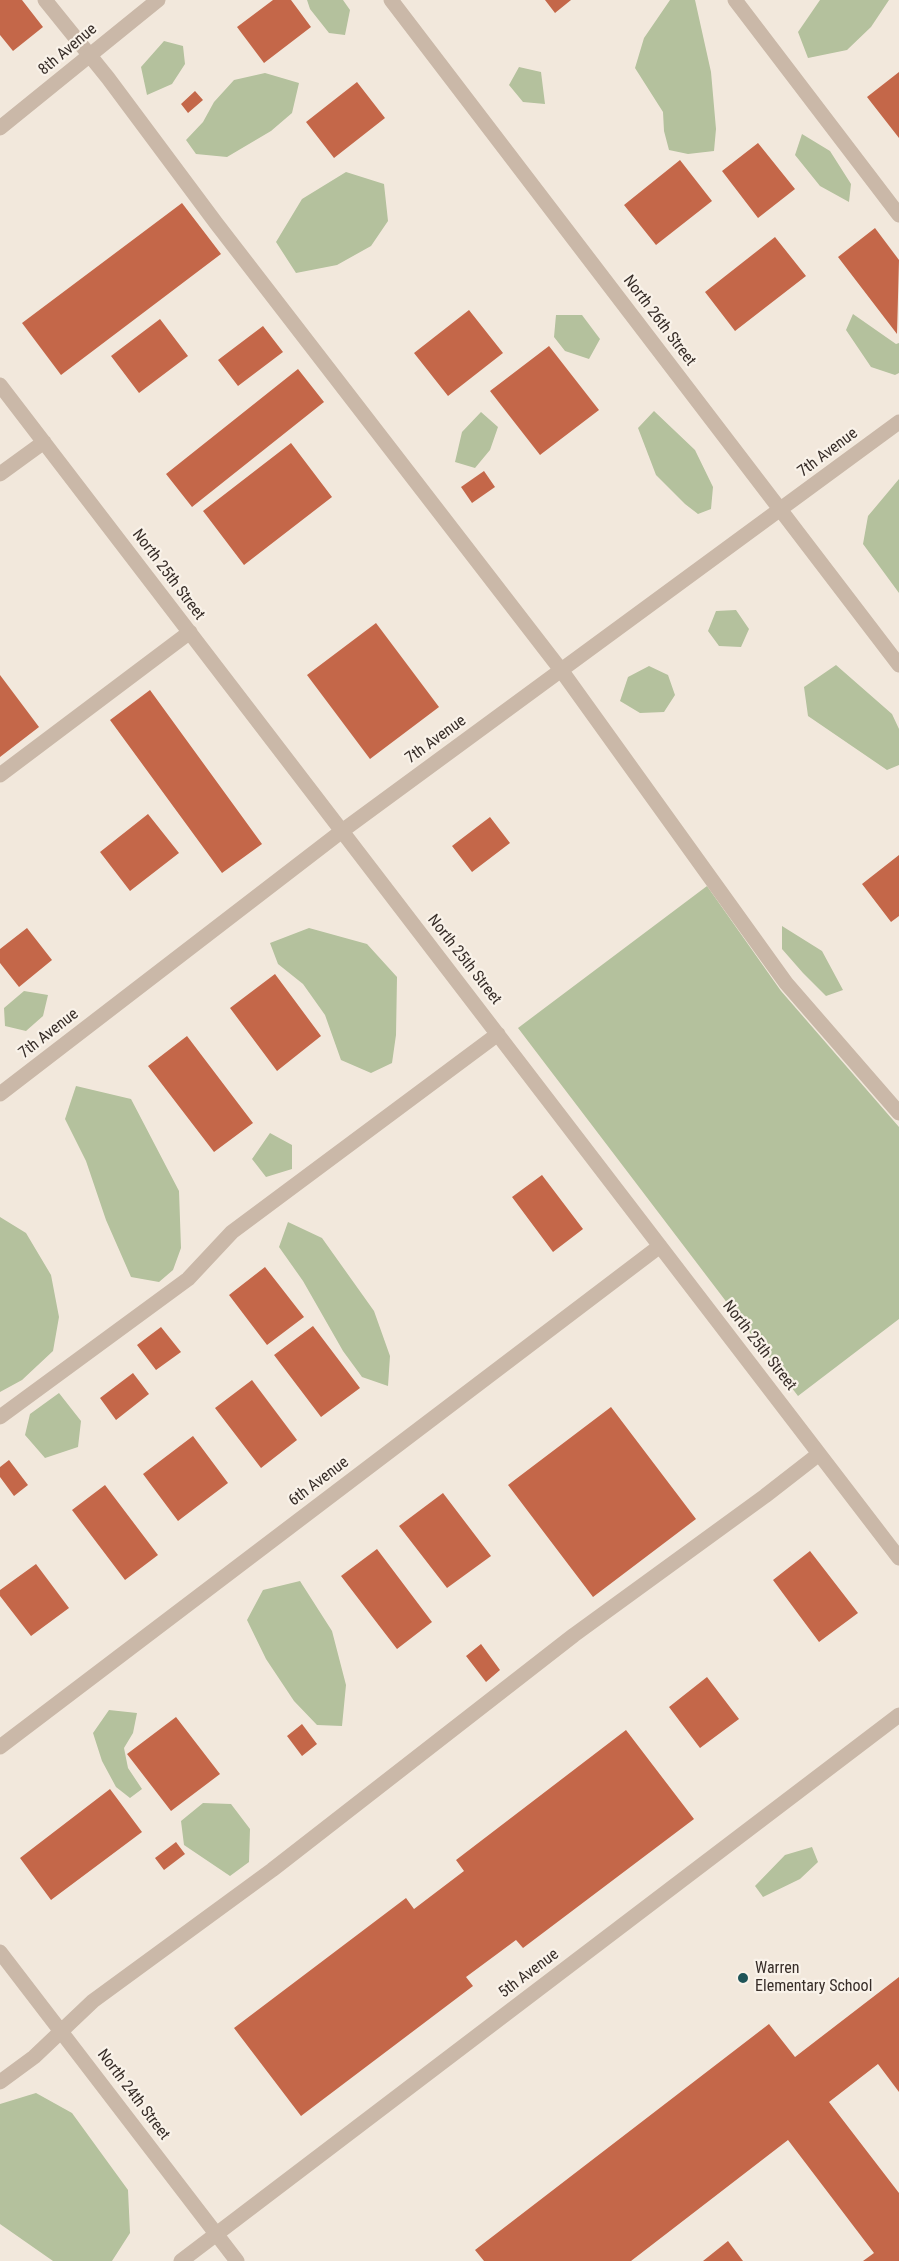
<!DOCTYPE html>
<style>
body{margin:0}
canvas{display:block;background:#f2e8dc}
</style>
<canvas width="899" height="2261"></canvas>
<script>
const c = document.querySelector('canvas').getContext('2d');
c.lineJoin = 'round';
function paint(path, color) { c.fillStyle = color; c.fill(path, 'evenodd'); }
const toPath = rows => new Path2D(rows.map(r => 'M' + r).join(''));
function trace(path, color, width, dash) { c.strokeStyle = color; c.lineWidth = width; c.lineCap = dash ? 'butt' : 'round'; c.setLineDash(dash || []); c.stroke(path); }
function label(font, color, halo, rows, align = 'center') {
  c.font = font + ' "Roboto Condensed",sans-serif'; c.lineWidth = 4.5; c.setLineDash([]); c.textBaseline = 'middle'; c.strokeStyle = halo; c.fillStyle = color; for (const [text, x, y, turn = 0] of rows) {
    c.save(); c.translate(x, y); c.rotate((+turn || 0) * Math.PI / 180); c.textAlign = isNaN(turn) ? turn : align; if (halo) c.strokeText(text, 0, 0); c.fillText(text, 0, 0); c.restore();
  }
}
paint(toPath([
 [307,0,343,0,350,10,345,35,329,33,310,9],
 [670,0,695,0,711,72,716,129,714,151,688,154,669,150,664,131,663,112,635,68,644,38],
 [820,0,889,0,871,27,847,50,808,58,798,32],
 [164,41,183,46,185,64,172,84,147,95,141,67],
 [519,67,541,72,545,104,523,102,509,85],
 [265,73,299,83,292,113,271,131,227,157,196,154,186,140,203,122,214,102,234,80],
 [802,134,830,151,851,184,849,202,820,186,795,155],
 [346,172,384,184,388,221,371,246,337,265,296,273,276,242,302,199],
 [853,314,896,344,899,343,899,373,895,375,871,367,846,330],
 [556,315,582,315,600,339,589,359,565,351,554,337],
 [654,411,695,450,713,487,711,509,698,514,685,504,656,475,638,428],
 [481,412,498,427,490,450,475,468,455,462,462,432],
 [899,479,899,593,863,544,868,516],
 [736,610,749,629,741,647,719,646,708,631,716,611],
 [836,665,892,714,899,729,899,765,887,770,808,716,804,687],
 [649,666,668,675,675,695,664,712,640,713,620,701,628,677],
 [707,886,781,991,899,1127,899,1319,798,1396,518,1028],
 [782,926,822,951,843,990,826,996,803,973,782,949],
 [309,928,367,944,397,977,396,1035,392,1063,371,1073,341,1060,325,1015,303,984,278,964,270,943],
 [24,991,48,995,43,1016,26,1031,5,1026,4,1008],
 [76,1086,131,1099,179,1191,181,1248,173,1270,159,1282,131,1277,106,1220,86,1161,65,1119],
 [270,1133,292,1145,292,1169,266,1177,252,1159],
 [0,1217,26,1233,51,1275,59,1317,53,1351,22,1380,0,1392],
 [288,1222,322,1238,374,1311,390,1356,388,1386,362,1377,343,1351,303,1281,279,1247],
 [59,1393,81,1421,78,1447,45,1458,25,1435,30,1414],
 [300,1581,332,1631,346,1685,342,1726,317,1725,294,1701,266,1659,247,1620,263,1590],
 [109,1710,137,1713,133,1733,124,1748,128,1768,142,1789,130,1798,116,1787,102,1761,93,1733],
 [203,1803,231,1804,250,1829,249,1862,230,1876,184,1845,181,1821],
 [812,1847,818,1862,800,1879,763,1897,755,1886,785,1855],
 [36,2093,72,2113,128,2190,130,2233,112,2261,53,2261,0,2224,0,2104]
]), '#b4c19d');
paint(toPath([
 [0,0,22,0,43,27,13,51,0,35],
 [273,0,291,0,311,27,264,63,237,27],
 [545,0,571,0,555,13],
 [899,72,899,138,867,97],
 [357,82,385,118,334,158,306,122],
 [195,91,203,100,188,113,181,104],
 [758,143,795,189,758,218,722,171],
 [680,160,712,201,656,245,624,205],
 [182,203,221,254,61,375,22,323],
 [875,228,899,260,897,334,838,257],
 [775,237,806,276,735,331,705,292],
 [469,310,503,353,448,396,414,353],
 [160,319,188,356,139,393,111,356],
 [263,326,283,352,238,386,218,360],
 [549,346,599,410,540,455,490,391],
 [298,369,324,402,192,507,166,474],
 [291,443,332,497,244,565,203,511],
 [484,471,495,487,472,503,461,487],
 [376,623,439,707,370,759,307,675],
 [0,675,39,727,0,757],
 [150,690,262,844,222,873,110,720],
 [148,814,179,853,130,891,100,852],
 [490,817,510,843,472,872,452,846],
 [899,855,899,916,891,922,862,884],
 [27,928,52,960,19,987,0,963,0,949],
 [275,974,321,1036,277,1071,230,1008],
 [187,1036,253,1123,214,1152,148,1066],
 [542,1175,583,1229,553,1252,512,1197],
 [265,1267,304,1317,267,1345,229,1295],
 [313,1326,360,1388,321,1417,274,1355],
 [161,1327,181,1352,156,1370,137,1345],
 [133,1373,149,1394,116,1420,100,1398],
 [252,1380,297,1440,261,1468,215,1408],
 [611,1407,696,1519,593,1597,508,1485],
 [193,1436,228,1483,178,1521,143,1474],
 [9,1460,28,1485,14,1496,0,1477,0,1467],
 [105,1485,158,1555,125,1580,72,1510],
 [443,1493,491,1556,447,1588,399,1526],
 [377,1549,432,1622,397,1649,341,1576],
 [810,1551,858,1613,819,1642,773,1580],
 [36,1564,69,1608,31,1636,0,1596,0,1590],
 [481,1644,500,1670,486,1682,466,1656],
 [707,1677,739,1719,700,1748,669,1707],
 [176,1717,220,1774,171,1811,127,1754],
 [302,1724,317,1744,302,1756,287,1736],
 [626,1730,694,1819,523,1948,516,1940,466,1977,473,1986,301,2116,234,2028,406,1898,414,1909,464,1871,456,1860],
 [110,1789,142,1832,51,1900,20,1858],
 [176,1842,185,1854,164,1870,155,1858],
 [899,1977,899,2092,878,2064,829,2102,899,2193,899,2261,863,2261,874,2253,788,2140,631,2261,484,2261,475,2250,769,2024,795,2057],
 [728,2241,743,2261,703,2261]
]), '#c46749');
trace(toPath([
 [45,0,108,78,216,223,561,670,786,983,899,1113],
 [391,0,899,665],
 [735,0,899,215],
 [0,128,158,0],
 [0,385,899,1558],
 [0,474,44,442],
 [0,775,190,632],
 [0,1094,342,831,899,422],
 [0,1417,188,1279,232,1232,498,1034],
 [0,1747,660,1246],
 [0,1952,237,2261],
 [0,2082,34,2057,93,2001,272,1870,574,1635,765,1496,819,1454],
 [181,2261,899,1715]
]), '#cab8a8', 15);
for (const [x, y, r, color] of [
 [743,1978,6,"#1f5458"]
]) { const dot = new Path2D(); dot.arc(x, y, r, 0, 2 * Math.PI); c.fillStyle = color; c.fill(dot); trace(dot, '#f9f2e9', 2); }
label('16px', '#372d28', '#f9f2e9', [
 ["8th Avenue",68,50,-40],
 ["North 26th Street",659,321,53],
 ["7th Avenue",828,453,-37],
 ["North 25th Street",168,575,53],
 ["7th Avenue",436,740,-36],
 ["North 25th Street",464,960,52],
 ["7th Avenue",49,1034,-38],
 ["North 25th Street",759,1346,52],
 ["6th Avenue",319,1482,-37],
 ["5th Avenue",529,1974,-37],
 ["North 24th Street",133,2095,53]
]);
label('16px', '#372d28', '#f9f2e9', [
 ["Warren",755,1969],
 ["Elementary School",755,1987]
], 'left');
</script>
